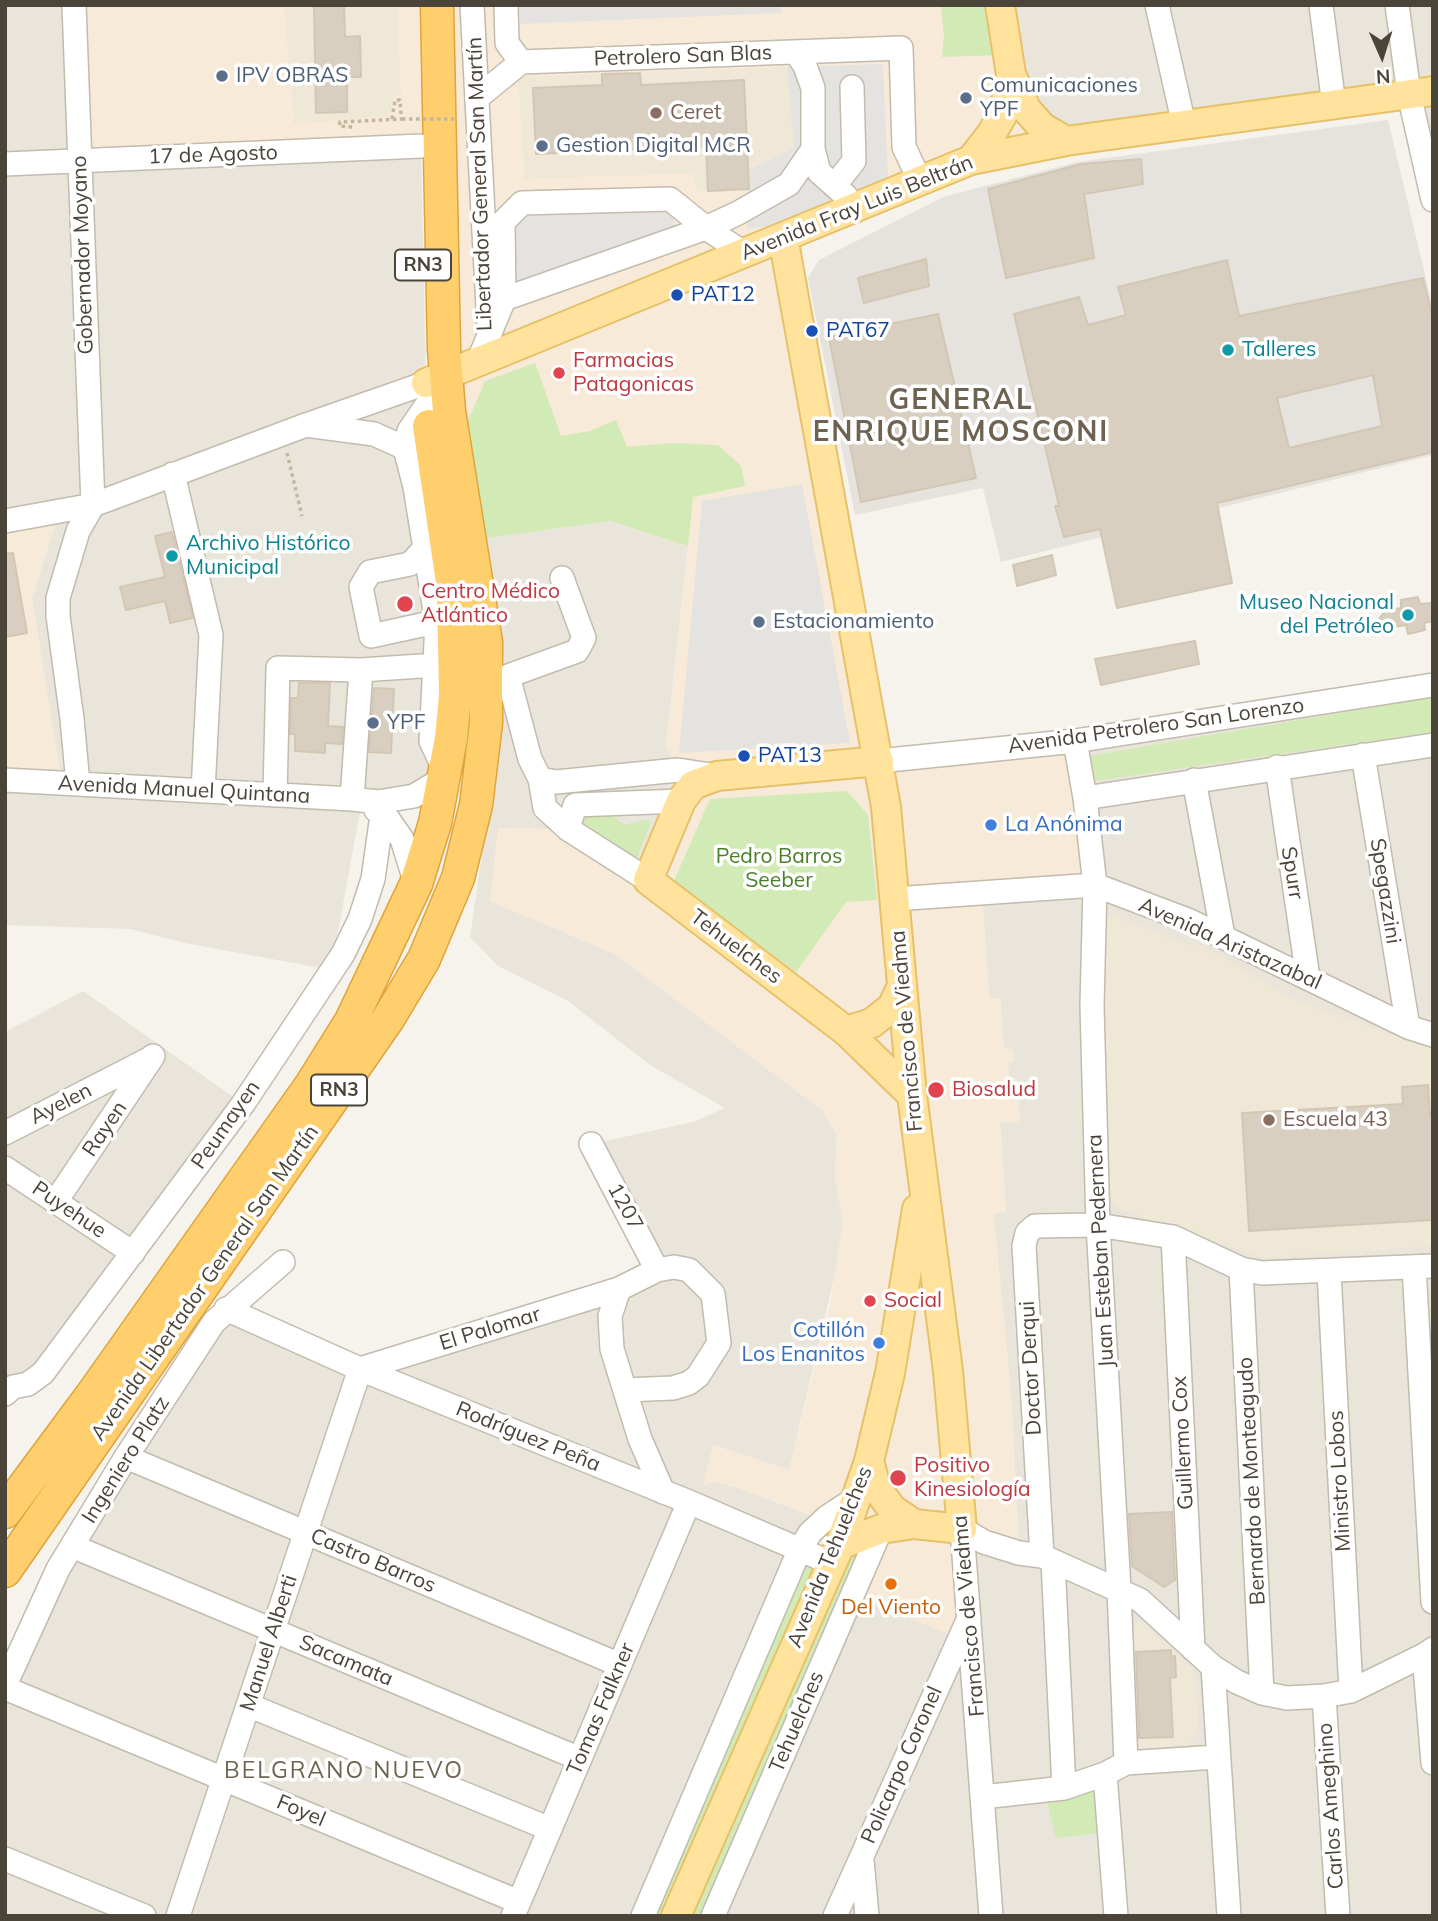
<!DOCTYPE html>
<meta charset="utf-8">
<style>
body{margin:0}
#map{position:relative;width:1438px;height:1921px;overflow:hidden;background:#f6f3ec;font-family:Mulish,sans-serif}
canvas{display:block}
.frame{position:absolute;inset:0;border:7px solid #4b4439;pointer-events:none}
.north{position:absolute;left:1347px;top:21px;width:70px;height:70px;-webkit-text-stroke:5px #fff;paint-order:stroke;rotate:177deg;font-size:19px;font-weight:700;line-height:28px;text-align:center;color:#4b4439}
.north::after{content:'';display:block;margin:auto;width:24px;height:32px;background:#4b4439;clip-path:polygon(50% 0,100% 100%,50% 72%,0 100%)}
</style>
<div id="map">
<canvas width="1438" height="1921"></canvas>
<div class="frame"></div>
<div class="north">N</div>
</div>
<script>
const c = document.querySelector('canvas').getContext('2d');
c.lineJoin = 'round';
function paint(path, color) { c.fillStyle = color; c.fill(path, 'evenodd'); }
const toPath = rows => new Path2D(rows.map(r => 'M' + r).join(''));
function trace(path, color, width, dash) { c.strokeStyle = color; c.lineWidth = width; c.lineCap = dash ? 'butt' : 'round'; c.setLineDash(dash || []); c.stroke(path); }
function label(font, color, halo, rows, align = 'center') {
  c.font = font + ' Mulish,sans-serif'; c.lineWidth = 7; c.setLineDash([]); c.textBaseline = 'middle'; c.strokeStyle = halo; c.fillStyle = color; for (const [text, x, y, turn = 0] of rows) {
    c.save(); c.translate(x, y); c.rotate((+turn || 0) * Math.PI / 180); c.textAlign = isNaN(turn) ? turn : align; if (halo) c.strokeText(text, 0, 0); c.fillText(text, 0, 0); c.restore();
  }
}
paint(toPath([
 [5,5,74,5,421,146,434,784,362,801,331,970,185,943,131,929,5,925,5,780,61,782,32,598,59,512,5,521],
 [1000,5,1433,5,1433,200,1408,94,1066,141,1042,127],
 [610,521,688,546,666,747,717,776,648,880,490,901,615,954,823,1111,837,1135,835,1176,843,1222,836,1270,789,1470,713,1445,704,1485,715,1482,736,1487,824,1520,962,1529,1019,1552,1011,1394,993,1214,1006,1211,1000,1123,1020,1121,1017,1078,1009,1078,1008,1063,1013,1049,1004,1049,1000,998,989,998,982,893,1075,741,1433,685,1433,1916,5,1916,5,1685,14,1662,226,1309,360,1369,657,1271,591,1144,693,1122,725,1108,650,1065,568,1001,498,966,470,937,508,676,471,540],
 [83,991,243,1104,43,1373,5,1394,5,1032]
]), '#eae5da');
paint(toPath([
 [74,5,1000,5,1011,74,1066,141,783,238,879,760,1075,741,1095,885,982,893,989,998,1000,998,1004,1049,1013,1049,1014,1063,1008,1063,1009,1078,1017,1078,1020,1121,1000,1123,1006,1212,994,1214,1011,1394,1019,1553,963,1530,959,1638,790,1571,823,1519,736,1487,715,1482,703,1486,713,1445,789,1470,830,1304,843,1222,835,1176,837,1135,823,1111,615,954,490,901,498,828,568,829,648,880,681,801,678,770,666,747,688,546,610,521,471,540,440,146,80,160],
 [59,511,32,599,62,783,5,780,5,521]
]), '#f7ead8');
paint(toPath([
 [1388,120,1433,308,1433,455,1001,562,983,488,855,515,808,278,819,260,943,197,1077,162]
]), '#e6e2dd');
paint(toPath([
 [284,5,397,5,401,96,393,96,390,116,294,124],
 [787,67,794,148,748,170,749,189,696,191,694,173,525,179,518,77],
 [1117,916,1180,943,1204,946,1293,999,1433,1049,1433,1246,1263,1258,1124,1211,1113,1204,1107,1191,1103,926,1106,917],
 [1141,1622,1195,1671,1199,1730,1189,1745,1130,1749,1125,1624]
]), '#efe8d6');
paint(toPath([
 [941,5,1003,5,1001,55,942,57,944,37],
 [535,363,561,436,590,431,616,420,627,447,672,443,718,445,741,466,745,486,693,497,688,546,610,521,480,539,461,437,485,381],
 [1433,697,1433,732,1094,781,1089,756],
 [847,791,868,815,877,900,846,902,796,972,673,883,710,799],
 [590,809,607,811,624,825,649,819,650,825,635,862,586,832,579,819],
 [881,1529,713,1916,643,1916,799,1551,831,1563],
 [1103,1784,1107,1832,1056,1838,1046,1797]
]), '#d2eab5');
paint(toPath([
 [519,5,781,5,781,13,520,24],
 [883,64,888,177,777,225,747,229,748,170,794,148,787,67],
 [673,212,675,227,513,285,510,230,524,216],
 [802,484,850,743,679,753,702,501]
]), '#e5e3e0');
const building = toPath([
 [314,5,344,5,345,37,360,36,361,77,347,77,347,112,316,113,314,5],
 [640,73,641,85,744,80,749,189,708,191,706,146,536,154,533,88,602,85,602,74,640,73],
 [1141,159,1143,184,1084,194,1094,258,1006,278,988,189,1081,164,1141,159],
 [926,259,929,286,864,303,858,278,926,259],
 [1227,260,1239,316,1423,278,1433,320,1433,452,1217,503,1232,583,1117,608,1100,529,1064,537,1055,506,1059,506,1014,314,1079,297,1088,325,1126,315,1118,287,1227,260],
 [1373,375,1382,426,1289,448,1277,398,1373,375],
 [938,314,976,478,861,502,829,337,938,314],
 [172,532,193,618,170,623,165,601,126,610,120,587,165,577,155,536,172,532],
 [13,553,27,633,5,637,5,554,13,553],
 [1052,555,1056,575,1017,586,1013,565,1052,555],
 [1418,597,1420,604,1433,603,1433,621,1424,623,1425,630,1408,634,1406,625,1388,628,1377,622,1385,611,1401,608,1401,600,1418,597],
 [1195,641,1199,664,1101,685,1095,659,1195,641],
 [299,683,330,683,328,726,343,727,342,744,325,743,325,753,295,751,295,734,290,734,291,698,298,698,299,683],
 [374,688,394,689,391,753,369,752,374,688],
 [1428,1085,1430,1115,1433,1115,1433,1220,1249,1231,1242,1113,1403,1104,1402,1087,1428,1085],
 [1172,1512,1175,1580,1164,1587,1132,1566,1129,1514,1172,1512],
 [1171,1650,1171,1656,1175,1656,1176,1677,1170,1678,1173,1737,1139,1738,1136,1652,1171,1650]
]);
paint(building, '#d8cfc1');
trace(building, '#d3c7b4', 2);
const minor = toPath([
 [74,5,93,505],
 [472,5,489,327],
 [506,5,507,43,521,62],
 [1157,5,1184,125],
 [1321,5,1334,105],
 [1397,5,1409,94,1433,200],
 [477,98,521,62,901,48,904,147,920,181],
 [813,149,819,172,846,196],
 [5,164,421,146],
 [835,185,854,161,852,87],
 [504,299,503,222,522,203,670,199,706,228,744,253],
 [478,362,504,299,706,228,738,213,789,184,813,149,813,88,805,66,796,52],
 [405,448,409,431,426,406],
 [173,474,211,635,203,791],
 [5,521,93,505,306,425,426,383],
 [425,548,410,564,370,572,361,587,371,636,426,624,437,631],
 [562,578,584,638,577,651,508,676,530,759,540,779,556,782,678,770,717,776],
 [1075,741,1085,798,1095,885,1092,1006,1098,1225,1119,1589,1126,1763],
 [1363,755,1408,1027],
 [879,761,1075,741,1433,685],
 [1277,767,1308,978],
 [540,779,545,808,568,829,648,880],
 [5,780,352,799,378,802,414,796,434,784,446,773,431,741,437,623,415,487,405,448,374,434,306,425],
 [1194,780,1223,936],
 [78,784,72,719,58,616,58,598,78,531,93,505],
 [275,795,278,668,361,670,436,665],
 [1085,798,1433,745],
 [352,799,361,670],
 [376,810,388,819,402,839,416,884],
 [568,829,575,805,681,801],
 [894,899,1095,885,1190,921,1408,1027,1433,1035],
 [5,1133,151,1058],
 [5,1168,133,1253],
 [56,1201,153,1056],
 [1173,1237,1193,1649],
 [1414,1267,1433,1602],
 [1241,1269,1262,1693],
 [1329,1272,1351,1691],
 [619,1289,610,1316,612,1349,640,1439,663,1492],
 [226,1309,360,1369,689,1502,831,1563],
 [360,1369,619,1289,657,1270,591,1144],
 [625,1390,673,1388,689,1383,698,1376,719,1343,713,1294,689,1270,674,1267,657,1270],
 [5,1394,13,1387,28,1384,43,1373,243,1104,343,954,360,919,373,879,382,815],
 [126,1457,620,1665],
 [962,1529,984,1542,1019,1553,1042,1556,1140,1600,1213,1667,1237,1682,1262,1693,1287,1698,1324,1696,1351,1691,1424,1655,1433,1649],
 [962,1529,991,1916],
 [72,1546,580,1759],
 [1042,1556,1024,1246,1027,1233,1035,1226,1098,1225,1173,1237,1241,1269,1262,1273,1433,1266],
 [1053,1561,1064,1788],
 [1424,1655,1433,1763],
 [1213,1667,1229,1916],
 [5,1685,58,1569,126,1457,214,1322,283,1262],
 [5,1688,519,1902],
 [1324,1696,1338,1916],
 [248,1705,550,1829],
 [1105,1774,1116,1916],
 [983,1797,1064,1788,1105,1774,1126,1763,1217,1757],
 [5,1859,144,1916],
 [862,1860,867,1916],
 [178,1916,360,1369],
 [513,1916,689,1502],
 [643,1916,799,1551,810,1533,827,1517,856,1498],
 [713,1916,881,1529],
 [835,1916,969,1618]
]);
const major = toPath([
 [1000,5,1011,74,1026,109,1042,127,1066,141],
 [971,160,992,133,1004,112,1011,74],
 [783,237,886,807,912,1095,948,1371,962,1529,914,1524,881,1529,840,1545],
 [426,383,971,160,1066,141,1433,91],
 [879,761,717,776,693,785,681,801,648,880,846,1031,912,1095],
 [846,1031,872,1023,892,1007,902,986],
 [869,1461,876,1487,892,1509,914,1524],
 [676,1916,840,1545,869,1461,890,1373,917,1209]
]);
const highway = toPath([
 [5,1512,91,1396,311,1085,351,1021,416,884,435,823,451,738,455,696,453,589,429,426],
 [5,1571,388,1019,424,959,458,878,476,805,486,723,486,642,449,411,444,349,437,5]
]);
trace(minor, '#c2bbae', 26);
trace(major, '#e6c16a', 32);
trace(highway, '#e0a43c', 35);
trace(toPath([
 [392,119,395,100,400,100,401,114],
 [352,127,339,126,340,122,402,119],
 [287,453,302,516]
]), '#c4b79f', 3.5, [3.5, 3.5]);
trace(minor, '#fff', 23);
trace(major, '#ffe39c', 28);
trace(highway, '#ffcf6e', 32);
trace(toPath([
 [402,119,455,119]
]), '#c4b79f', 3.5, [3.5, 3.5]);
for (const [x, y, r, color] of [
 [222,76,7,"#5c6f8a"],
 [966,98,7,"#5c6f8a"],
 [656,113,7,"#8d6e63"],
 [542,146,7,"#5c6f8a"],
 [677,295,7,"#1a4fb4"],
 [812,331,7,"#1a4fb4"],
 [1228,350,7,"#0f9aa8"],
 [559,373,7,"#e0444e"],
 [172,556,7,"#0f9aa8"],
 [405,604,9,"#e0444e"],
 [1408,615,7,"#0f9aa8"],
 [759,622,7,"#5c6f8a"],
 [373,723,7,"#5c6f8a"],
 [744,756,7,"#1a4fb4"],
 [991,825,7,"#3f7fe0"],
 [936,1090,9,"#e0444e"],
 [1269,1120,7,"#8d6e63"],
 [870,1301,7,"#e0444e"],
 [879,1343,7,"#3f7fe0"],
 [898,1478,9,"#e0444e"],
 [891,1584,7,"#e8710a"]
]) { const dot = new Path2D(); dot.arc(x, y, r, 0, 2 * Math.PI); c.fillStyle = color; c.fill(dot); trace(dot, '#fff', 2.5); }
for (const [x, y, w] of [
 [423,265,56],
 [339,1090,56]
]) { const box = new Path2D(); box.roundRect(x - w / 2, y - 15.5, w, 31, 5); c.fillStyle = '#fff'; c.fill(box); trace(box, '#4b4439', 2); }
label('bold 19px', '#4b4439', null, [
 ["RN3",423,265],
 ["RN3",339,1090]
]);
label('21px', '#4b4439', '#fff', [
 ["Petrolero San Blas",683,56,-2],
 ["17 de Agosto",213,155,-2],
 ["Libertador General San Martín",480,184,-92],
 ["Avenida Fray Luis Beltrán",857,208,-22],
 ["Gobernador Moyano",83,255,-92],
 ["Avenida Petrolero San Lorenzo",1156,726,-8],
 ["Avenida Manuel Quintana",184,790,3],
 ["Spurr",1292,873,81],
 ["Spegazzini",1385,891,81],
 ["Avenida Aristazabal",1230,944,24],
 ["Tehuelches",736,947,37],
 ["Francisco de Viedma",907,1031,-95],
 ["Ayelen",61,1104,-27],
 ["Peumayen",226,1125,-55],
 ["Rayen",105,1129,-56],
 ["1207",625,1207,61],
 ["Puyehue",69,1210,34],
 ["Juan Esteban Pedernera",1101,1251,-93],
 ["Avenida Libertador General San Martín",205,1283,-55],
 ["El Palomar",490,1329,-17],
 ["Doctor Derqui",1031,1368,-93],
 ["Rodríguez Peña",528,1437,22],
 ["Guillermo Cox",1183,1443,-93],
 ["Ingeniero Platz",126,1460,-58],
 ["Bernardo de Monteagudo",1252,1481,-93],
 ["Ministro Lobos",1340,1481,-93],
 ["Avenida Tehuelches",830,1557,-68],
 ["Castro Barros",373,1561,23],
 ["Francisco de Viedma",969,1616,-95],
 ["Manuel Alberti",269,1643,-72],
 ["Sacamata",346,1661,23],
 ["Tomas Falkner",601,1709,-67],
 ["Tehuelches",797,1722,-67],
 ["Policarpo Coronel",902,1765,-66],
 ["Carlos Ameghino",1331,1806,-94],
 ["Foyel",301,1811,23]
]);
label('21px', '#4e5e75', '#fff', [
 ["IPV OBRAS",236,76],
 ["Comunicaciones",980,86],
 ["YPF",980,110],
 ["Gestion Digital MCR",556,146],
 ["Estacionamiento",773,622],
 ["YPF",387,723]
], 'left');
label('21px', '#785e54', '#fff', [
 ["Ceret",670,113],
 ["Escuela 43",1283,1120]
], 'left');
label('21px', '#164399', '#fff', [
 ["PAT12",691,295],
 ["PAT67",826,331],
 ["PAT13",758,756]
], 'left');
label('21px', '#0d838f', '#fff', [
 ["Talleres",1242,350],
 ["Archivo Histórico",186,544],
 ["Municipal",186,568],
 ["Museo Nacional",1394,603,"right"],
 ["del Petróleo",1394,627,"right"]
], 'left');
label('21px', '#be3a42', '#fff', [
 ["Farmacias",573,361],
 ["Patagonicas",573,385],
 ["Centro Médico",421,592],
 ["Atlántico",421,616],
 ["Biosalud",952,1090],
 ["Social",884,1301],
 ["Positivo",914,1466],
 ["Kinesiología",914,1490]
], 'left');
label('21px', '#366cbe', '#fff', [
 ["La Anónima",1005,825],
 ["Cotillón",865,1331,"right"],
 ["Los Enanitos",865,1355,"right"]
], 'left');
label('21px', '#4a7f2a', '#fff', [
 ["Pedro Barros",779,857],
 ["Seeber",779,881]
]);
label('21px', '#c56008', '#fff', [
 ["Del Viento",891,1608]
]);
c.letterSpacing = '2px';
label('23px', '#6e6250', '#fff', [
 ["BELGRANO NUEVO",344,1771]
]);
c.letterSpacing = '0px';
c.letterSpacing = '2px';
label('bold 28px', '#6e6250', '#fff', [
 ["GENERAL",961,401],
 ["ENRIQUE MOSCONI",961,433]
]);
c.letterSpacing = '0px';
</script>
